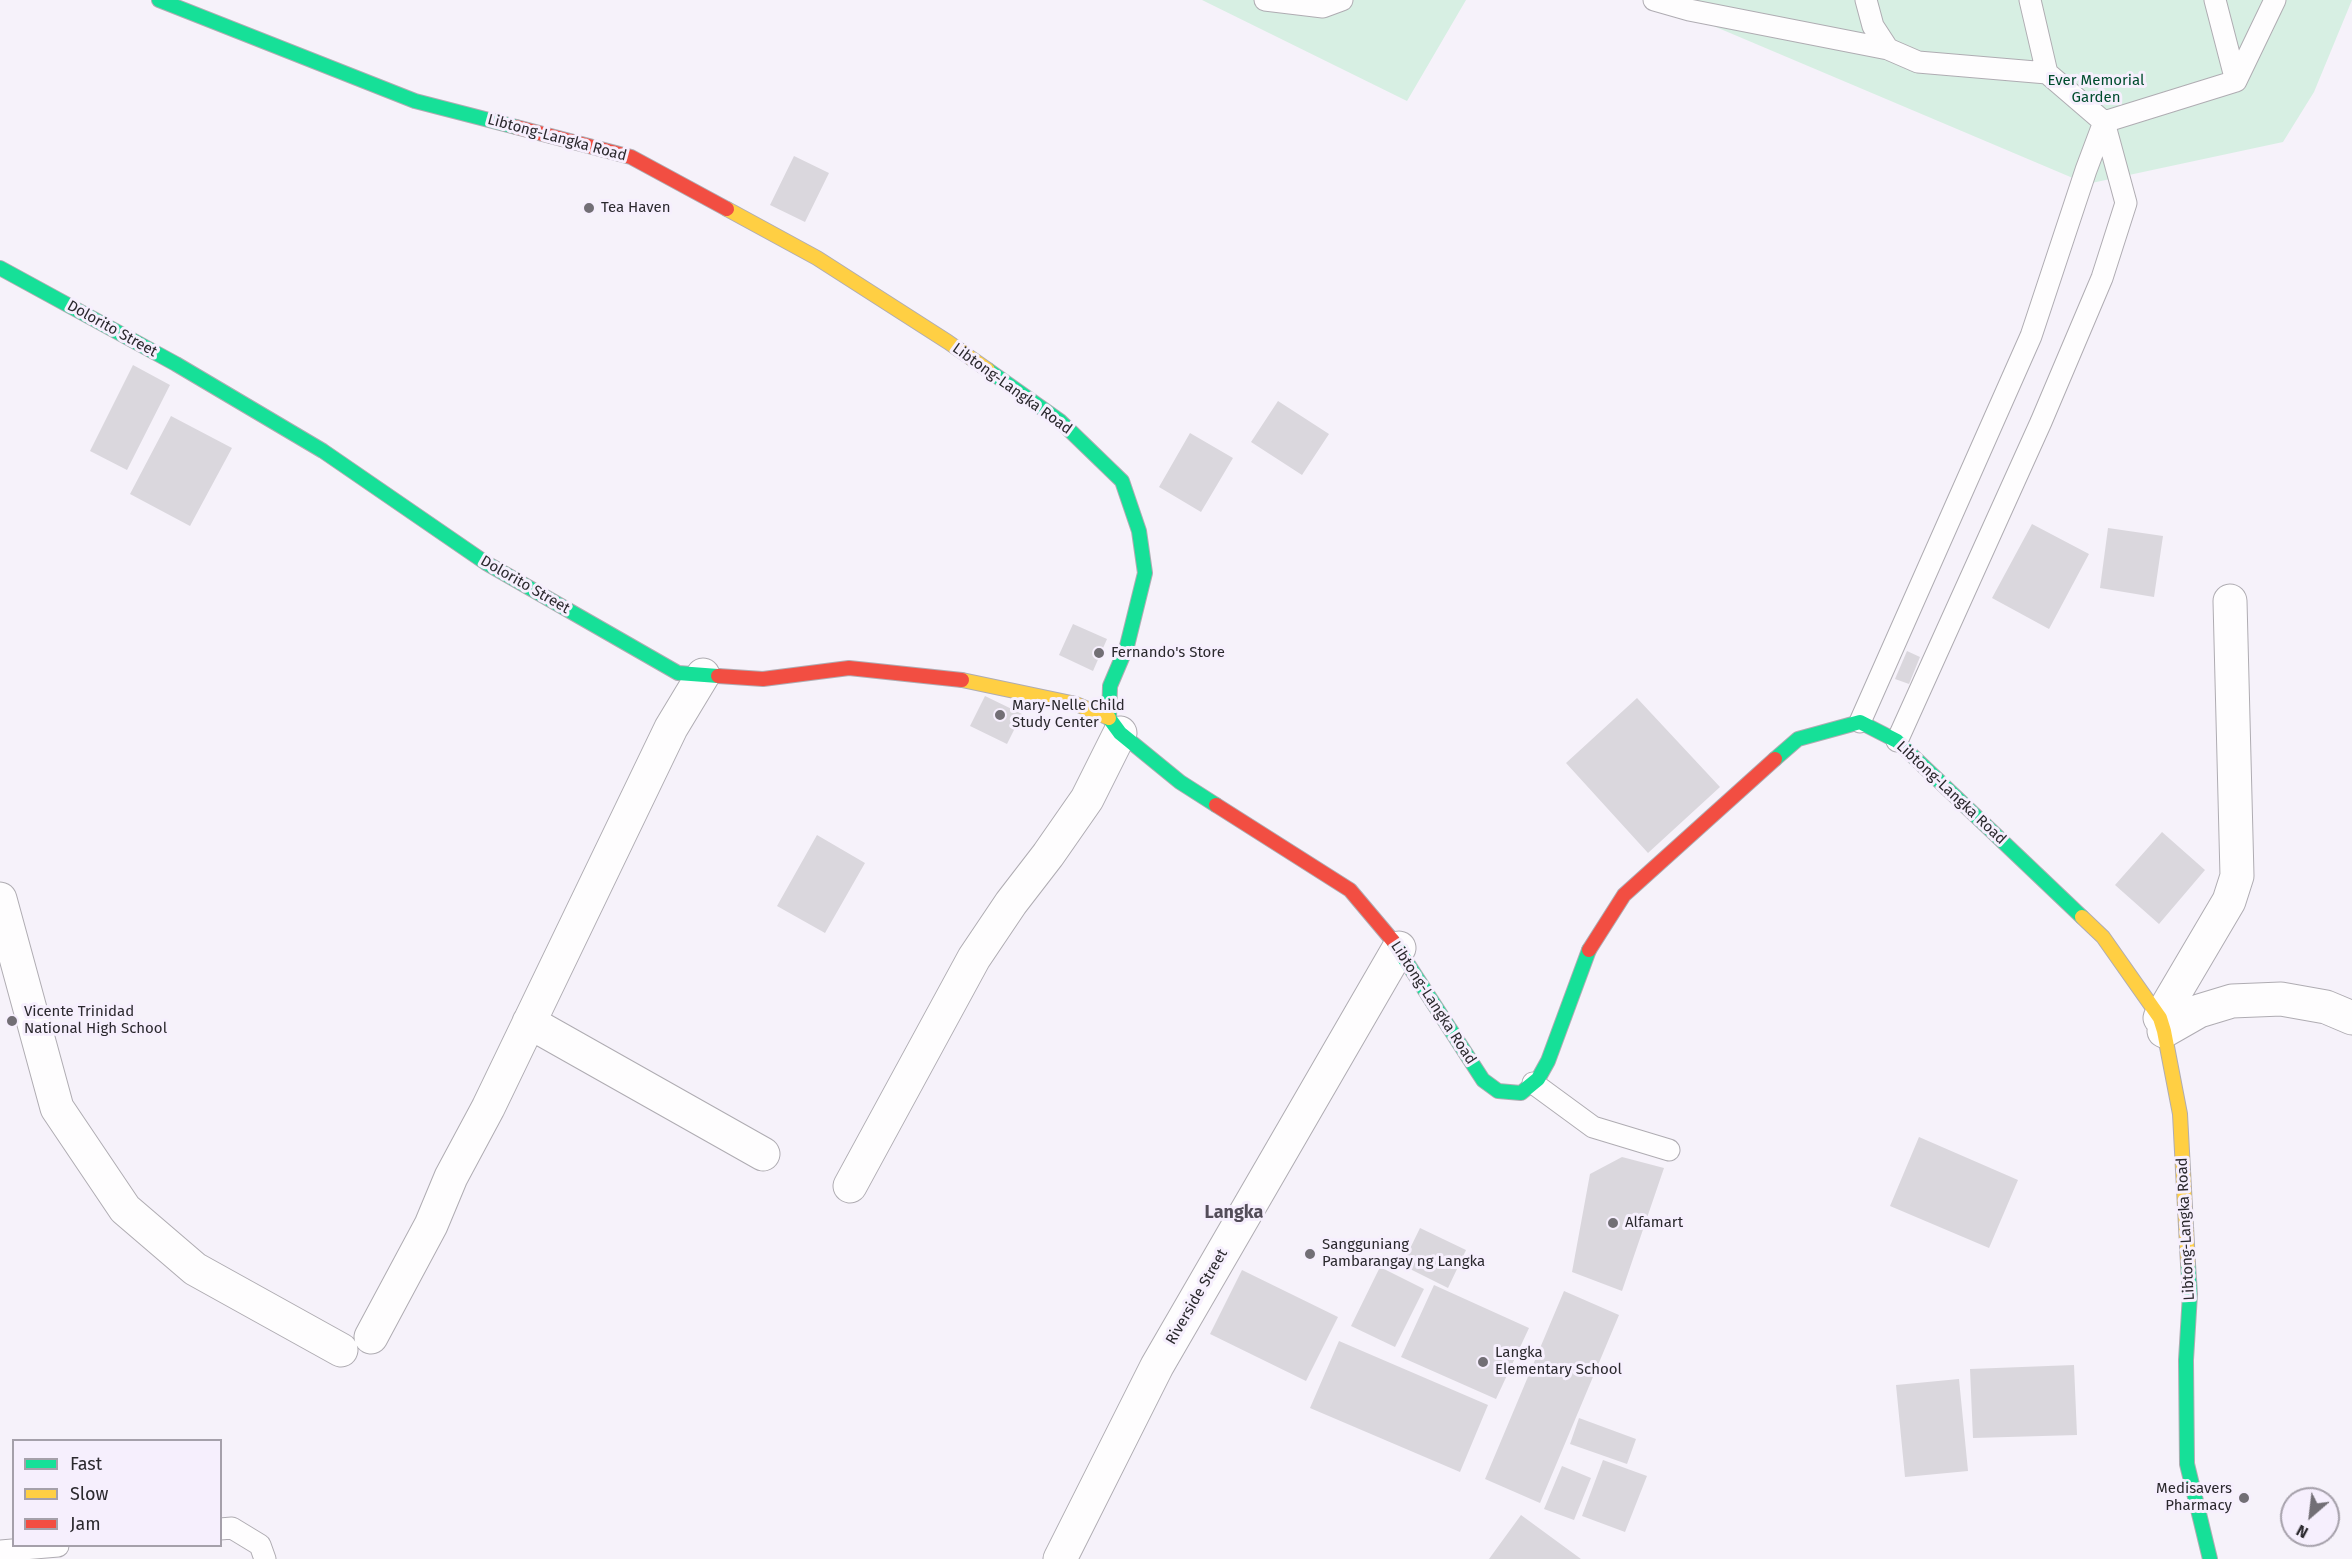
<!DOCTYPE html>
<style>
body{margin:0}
#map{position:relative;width:2352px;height:1559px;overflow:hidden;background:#f6f2fa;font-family:"Fira Sans",sans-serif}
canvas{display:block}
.legend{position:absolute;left:12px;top:1439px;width:210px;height:108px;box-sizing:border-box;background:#f6effd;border:2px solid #a5a0aa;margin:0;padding:8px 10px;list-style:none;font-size:18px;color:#2b292e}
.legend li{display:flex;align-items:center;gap:12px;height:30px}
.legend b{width:30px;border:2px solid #a5a0aa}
.north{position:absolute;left:2280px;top:1487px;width:60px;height:60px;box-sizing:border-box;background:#f6effd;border:2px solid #a5a0aa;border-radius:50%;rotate:208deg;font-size:16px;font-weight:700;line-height:24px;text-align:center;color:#2b292e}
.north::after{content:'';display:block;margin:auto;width:21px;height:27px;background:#726f75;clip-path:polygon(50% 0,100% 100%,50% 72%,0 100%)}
</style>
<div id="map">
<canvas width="2352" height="1559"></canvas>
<ul class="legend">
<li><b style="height:8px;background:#16e098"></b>Fast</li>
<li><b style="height:8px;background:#ffcf43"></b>Slow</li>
<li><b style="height:8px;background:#f24e42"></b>Jam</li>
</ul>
<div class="north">N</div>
</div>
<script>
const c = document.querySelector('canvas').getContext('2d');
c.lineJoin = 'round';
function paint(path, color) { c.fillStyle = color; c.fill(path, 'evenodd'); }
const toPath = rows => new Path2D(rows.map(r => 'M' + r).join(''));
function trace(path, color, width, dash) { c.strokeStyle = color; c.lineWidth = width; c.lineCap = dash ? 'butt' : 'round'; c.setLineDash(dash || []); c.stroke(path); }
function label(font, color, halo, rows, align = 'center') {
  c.font = font + ' "Fira Sans",sans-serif'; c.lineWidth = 6; c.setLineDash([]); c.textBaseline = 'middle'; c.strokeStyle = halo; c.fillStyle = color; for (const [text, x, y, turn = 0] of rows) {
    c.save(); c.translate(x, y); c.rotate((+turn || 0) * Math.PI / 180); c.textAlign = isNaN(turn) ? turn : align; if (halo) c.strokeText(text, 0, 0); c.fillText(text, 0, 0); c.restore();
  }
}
paint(toPath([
 [1202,0,1466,0,1407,101],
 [1652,0,2352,0,2314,92,2283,142,2087,184]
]), '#d7efe3');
paint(toPath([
 [794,156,829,173,805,222,770,205],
 [133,365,170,385,127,470,90,451],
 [1278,401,1329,434,1302,475,1251,442],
 [171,416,232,448,190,526,130,494],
 [1190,433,1233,458,1201,512,1159,487],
 [2032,524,2089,554,2049,629,1992,598],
 [2108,528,2163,536,2154,597,2100,588],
 [1073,624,1107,639,1093,671,1059,655],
 [1907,651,1920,657,1909,684,1895,679],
 [985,696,1022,714,1007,744,970,726],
 [1637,698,1720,787,1648,853,1566,763],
 [2162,832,2205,870,2159,924,2115,885],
 [817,835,865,863,825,933,777,906],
 [1919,1137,2018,1180,1989,1248,1890,1206],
 [1622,1157,1664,1168,1622,1291,1572,1272,1590,1174],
 [1420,1228,1466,1250,1448,1288,1402,1265],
 [1380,1267,1424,1289,1395,1347,1351,1326],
 [1242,1270,1338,1317,1306,1381,1210,1334],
 [1434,1285,1529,1328,1496,1399,1401,1357],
 [1564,1291,1619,1315,1540,1503,1485,1479],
 [1339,1341,1488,1405,1460,1472,1310,1408],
 [2074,1365,2077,1435,1973,1438,1970,1369],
 [1959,1379,1968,1471,1905,1477,1896,1385],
 [1579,1418,1636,1439,1627,1464,1570,1444],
 [1603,1460,1647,1476,1625,1532,1582,1516],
 [1562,1466,1591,1478,1574,1520,1544,1509],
 [1521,1515,1581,1559,1489,1559]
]), '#dad7dd');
const lane = toPath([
 [1265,0,1323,7,1342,0],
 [1654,0,1689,10,1888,49],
 [1866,0,1873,26,1888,49,1918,62,2047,73,2104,122,2236,81,2275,0],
 [2030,0,2047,73],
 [2215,0,2236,81],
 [1860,722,2031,336,2086,170,2104,122],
 [1897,741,2041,422,2102,278,2126,203,2104,122],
 [1533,1083,1593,1127,1669,1150],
 [220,1529,232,1528,260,1545,265,1559],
 [0,1551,58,1546]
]);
const street = toPath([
 [0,899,57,1108,125,1209,195,1269,341,1350],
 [2160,1018,2229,901,2237,876,2230,601],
 [529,1022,763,1154],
 [2164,1031,2199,1011,2232,1001,2281,999,2326,1007,2352,1018],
 [850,1186,974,958,1011,903,1048,855,1087,799,1120,733],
 [371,1337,431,1225,451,1177,488,1108,671,728,703,675],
 [1060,1559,1157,1366,1399,948]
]);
const fast = toPath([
 [159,0,415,101,516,127],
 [0,268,176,364,323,451,486,563,678,673,718,676],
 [988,370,1060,421,1122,481,1139,531,1145,573,1127,646,1110,686,1109,718,1120,733,1180,782,1216,805],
 [1775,759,1798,739,1860,722,1897,741,2082,917],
 [1393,941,1483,1080,1498,1091,1521,1093,1538,1079,1548,1061,1589,950],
 [2188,1264,2190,1294,2186,1360,2187,1464,2210,1559]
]);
const slow = toPath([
 [727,209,817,258,948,342,988,370],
 [962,680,1076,704,1109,718],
 [2082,917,2103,937,2160,1018,2164,1031,2180,1114,2188,1264]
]);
const jam = toPath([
 [516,127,631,157,727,209],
 [718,676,763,679,849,668,962,680],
 [1216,805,1350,890,1393,941],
 [1589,950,1624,895,1775,759]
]);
trace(lane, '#afacb2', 23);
trace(street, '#afacb2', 35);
trace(fast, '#afacb2', 16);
trace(slow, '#afacb2', 16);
trace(jam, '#afacb2', 16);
trace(lane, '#fefdfe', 21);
trace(street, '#fefdfe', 33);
trace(fast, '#16e098', 14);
trace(slow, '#ffcf43', 14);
trace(jam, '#f24e42', 14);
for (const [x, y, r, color] of [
 [589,208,6,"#726f75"],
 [1099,653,6,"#726f75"],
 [1000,715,6,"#726f75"],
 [12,1021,6,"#726f75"],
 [1613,1223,6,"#726f75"],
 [1310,1254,6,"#726f75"],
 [1483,1362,6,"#726f75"],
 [2244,1498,6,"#726f75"]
]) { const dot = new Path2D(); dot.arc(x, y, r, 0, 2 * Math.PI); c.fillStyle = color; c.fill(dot); trace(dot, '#f6effd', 2); }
label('15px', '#004c2e', '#f6effd', [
 ["Ever Memorial",2096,81],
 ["Garden",2096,98]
]);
label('15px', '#2b292e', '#f6effd', [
 ["Libtong-Langka Road",557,138,15],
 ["Dolorito Street",112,329,29],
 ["Libtong-Langka Road",1012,389,36],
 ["Dolorito Street",525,585,30],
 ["Libtong-Langka Road",1951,793,43],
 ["Libtong-Langka Road",1433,1003,57],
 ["Libtong-Langka Road",2186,1229,-93],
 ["Riverside Street",1197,1297,-60]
]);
label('15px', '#2b292e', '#f6effd', [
 ["Tea Haven",601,208],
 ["Fernando's Store",1111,653],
 ["Mary-Nelle Child",1012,706],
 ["Study Center",1012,723],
 ["Vicente Trinidad",24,1012],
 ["National High School",24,1029],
 ["Alfamart",1625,1223],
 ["Sangguniang",1322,1245],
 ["Pambarangay ng Langka",1322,1262],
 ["Langka",1495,1353],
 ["Elementary School",1495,1370],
 ["Medisavers",2232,1489,"right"],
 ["Pharmacy",2232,1506,"right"]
], 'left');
label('bold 18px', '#534d59', '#f6effd', [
 ["Langka",1234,1213]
]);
</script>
